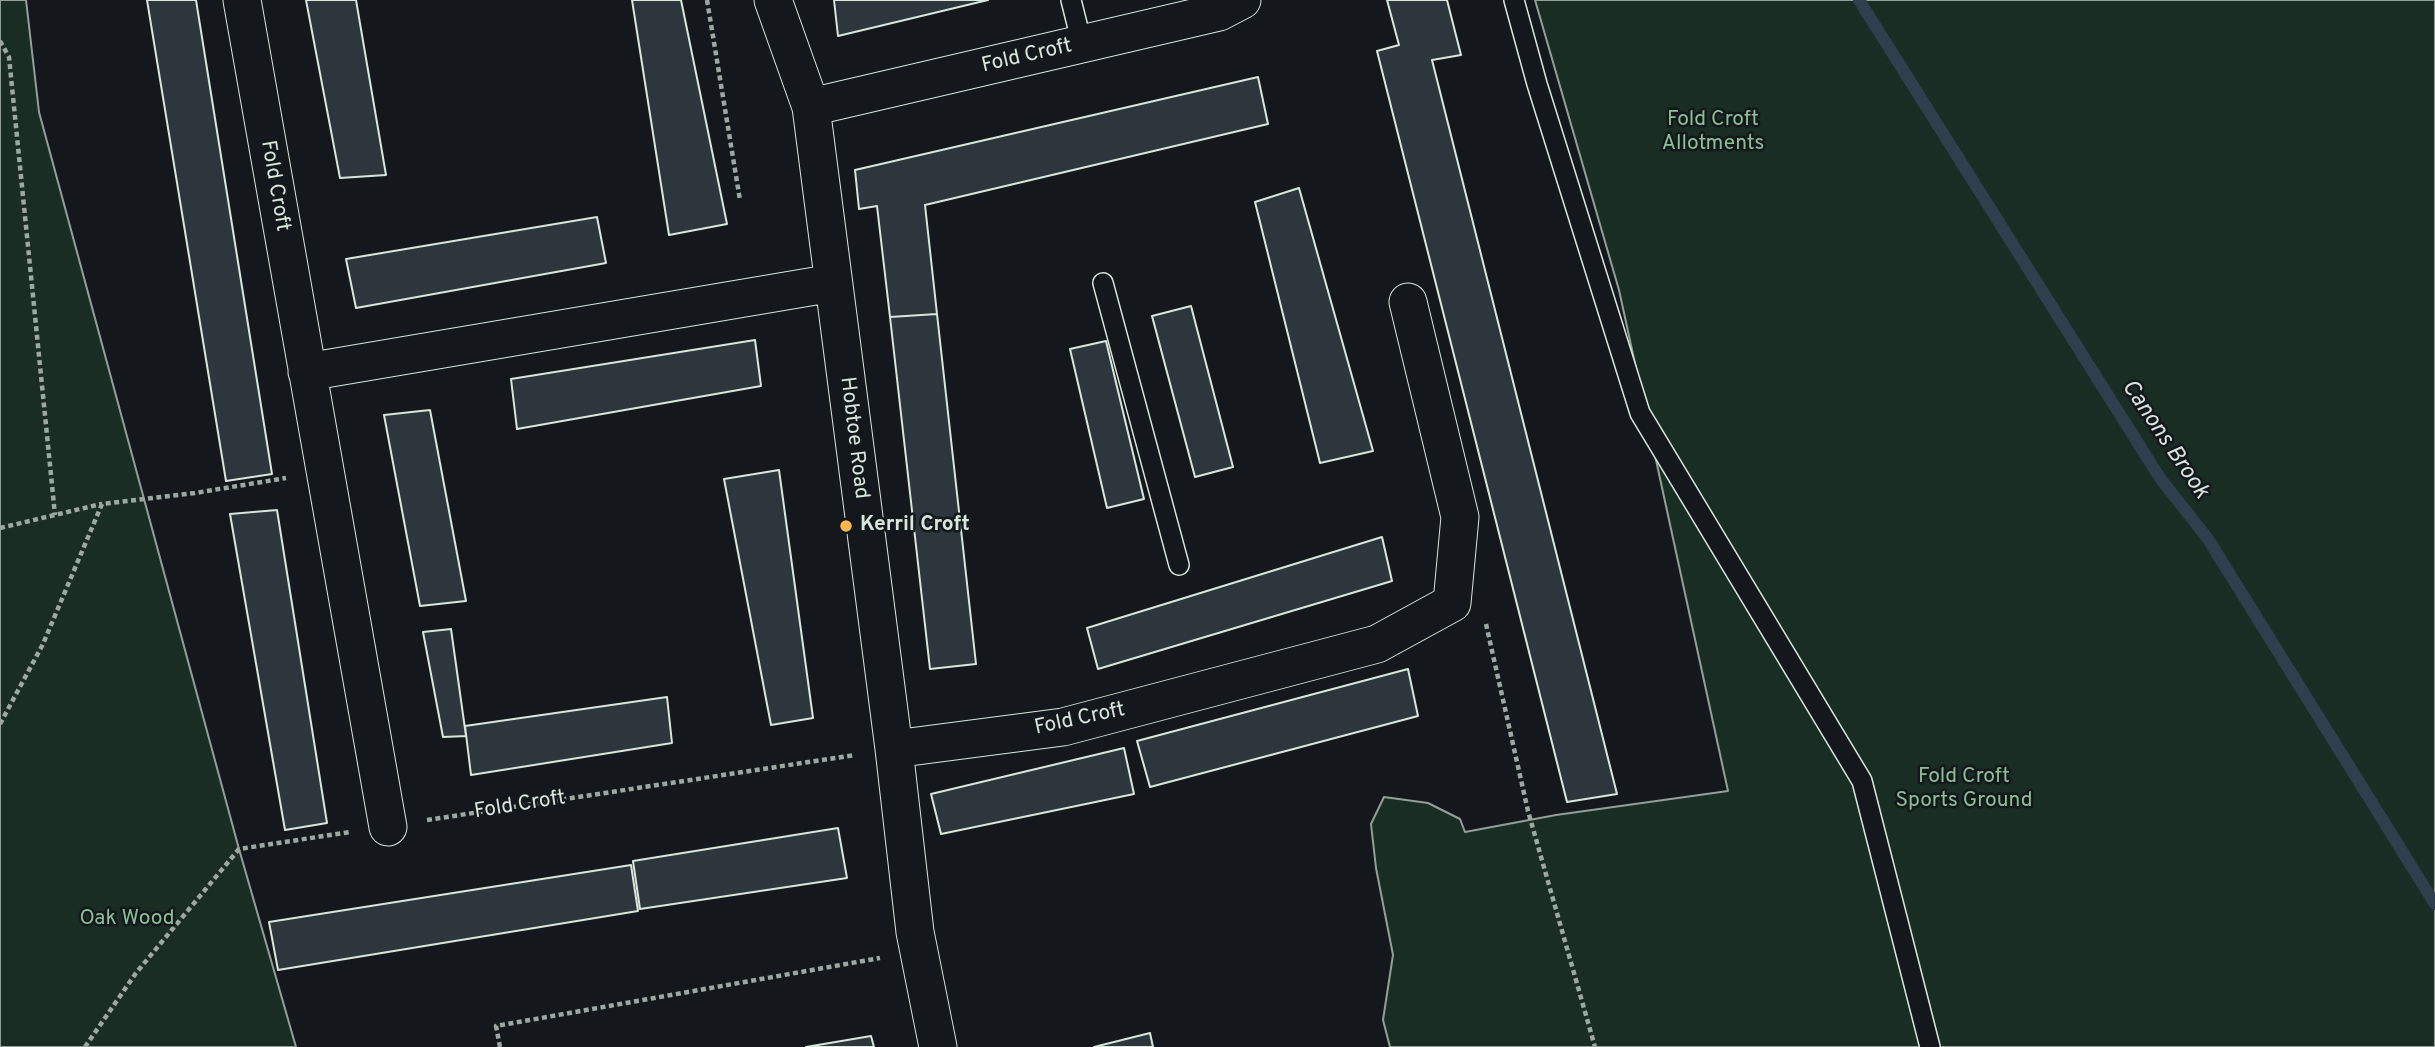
<!DOCTYPE html>
<style>
body{margin:0}
canvas{display:block;background:#14181c}
</style>
<canvas width="2435" height="1047"></canvas>
<script>
const c = document.querySelector('canvas').getContext('2d');
c.lineJoin = 'round';
function paint(path, color) { c.fillStyle = color; c.fill(path, 'evenodd'); }
const toPath = rows => new Path2D(rows.map(r => 'M' + r).join(''));
function trace(path, color, width, dash) { c.strokeStyle = color; c.lineWidth = width; c.lineCap = dash ? 'butt' : 'round'; c.setLineDash(dash || []); c.stroke(path); }
function label(font, color, halo, rows, align = 'center') {
  c.font = font + ' Overpass,sans-serif'; c.lineWidth = 5; c.setLineDash([]); c.textBaseline = 'middle'; c.strokeStyle = halo; c.fillStyle = color; for (const [text, x, y, turn = 0] of rows) {
    c.save(); c.translate(x, y); c.rotate((+turn || 0) * Math.PI / 180); c.textAlign = isNaN(turn) ? turn : align; if (halo) c.strokeText(text, 0, 0); c.fillText(text, 0, 0); c.restore();
  }
}
const green = toPath([
 [0,0,26,0,39,112,239,849,296,1047,0,1047,0,0],
 [1535,0,2435,0,2435,1047,1390,1047,1383,1020,1393,955,1376,868,1371,824,1384,797,1428,803,1460,819,1465,832,1556,815,1728,791,1619,290,1535,0]
]);
paint(green, '#1a2d24');
trace(green, '#939e99', 2);
trace(toPath([
 [1859,0,2160,478,2208,539,2435,904]
]), '#2f3f4d', 12);
const building = toPath([
 [147,0,196,0,272,474,226,481,147,0],
 [306,0,356,0,386,175,340,178,306,0],
 [632,0,681,0,727,224,669,235,632,0],
 [834,0,988,0,838,36,834,0],
 [1387,0,1447,0,1461,55,1432,60,1617,794,1567,802,1377,51,1399,45,1387,0],
 [1258,77,1268,124,925,205,937,314,890,317,877,206,859,209,855,170,1258,77],
 [1299,188,1373,451,1320,463,1255,202,1299,188],
 [597,217,606,263,356,308,346,259,597,217],
 [1191,306,1233,467,1195,477,1152,316,1191,306],
 [937,314,976,664,930,669,890,317,937,314],
 [755,340,761,386,517,429,511,379,755,340],
 [1106,341,1144,499,1107,508,1070,349,1106,341],
 [430,410,466,601,420,606,384,415,430,410],
 [779,470,813,718,771,725,724,479,779,470],
 [277,510,327,823,285,830,230,514,277,510],
 [1382,537,1392,581,1098,669,1087,628,1382,537],
 [451,629,466,736,443,737,423,632,451,629],
 [1408,669,1418,716,1150,787,1137,741,1408,669],
 [667,697,672,743,471,775,465,726,667,697],
 [1124,748,1134,794,941,834,931,794,1124,748],
 [838,828,847,878,640,909,633,861,838,828],
 [631,865,638,911,278,970,269,922,631,865],
 [1150,1033,1153,1047,1094,1047,1150,1033],
 [871,1036,874,1047,806,1047,871,1036]
]);
paint(building, '#2c363c');
trace(building, '#d8e6dc', 2);
const lane = toPath([
 [1071,0,1082,44],
 [1514,0,1537,84,1640,413,1862,781,1930,1047],
 [1103,283,1179,565]
]);
const street = toPath([
 [242,0,388,827],
 [773,0,811,107,894,749,915,932,938,1047],
 [811,107,1219,12,1242,0],
 [307,372,833,283],
 [894,749,1063,727,1377,644,1452,603,1460,517,1408,302]
]);
trace(lane, '#d8e6dc', 22);
trace(street, '#d8e6dc', 39);
trace(toPath([
 [707,0,740,200],
 [0,41,9,57,55,515],
 [0,528,101,504],
 [1486,624,1528,811,1595,1047],
 [0,724,43,644,102,504,195,493,286,478],
 [427,820,855,755],
 [85,1047,136,973,239,849,350,832],
 [500,1047,496,1026,880,958]
]), '#9da8a2', 4.5, [5, 3.5]);
trace(lane, '#14181c', 19);
trace(street, '#14181c', 37);
for (const [x, y, r, color] of [
 [846,526,7,"#ffb74d"]
]) { const dot = new Path2D(); dot.arc(x, y, r, 0, 2 * Math.PI); c.fillStyle = color; c.fill(dot); trace(dot, '#14181c', 2.5); }
label('21px', '#d8e6dc', '#14181c', [
 ["Fold Croft",1027,57,-13],
 ["Fold Croft",274,186,80],
 ["Hobtoe Road",853,438,83],
 ["Fold Croft",1080,720,-12],
 ["Fold Croft",520,806,-9]
]);
label('21px', '#8ac095', '#14181c', [
 ["Fold Croft",1713,121],
 ["Allotments",1713,145],
 ["Fold Croft",1964,778],
 ["Sports Ground",1964,802],
 ["Oak Wood",127,920]
]);
label('bold 21px', '#d8e6dc', '#14181c', [
 ["Kerril Croft",860,526]
], 'left');
label('italic 23px', '#d8e6dc', '#14181c', [
 ["Canons Brook",2164,440,56]
]);
</script>
